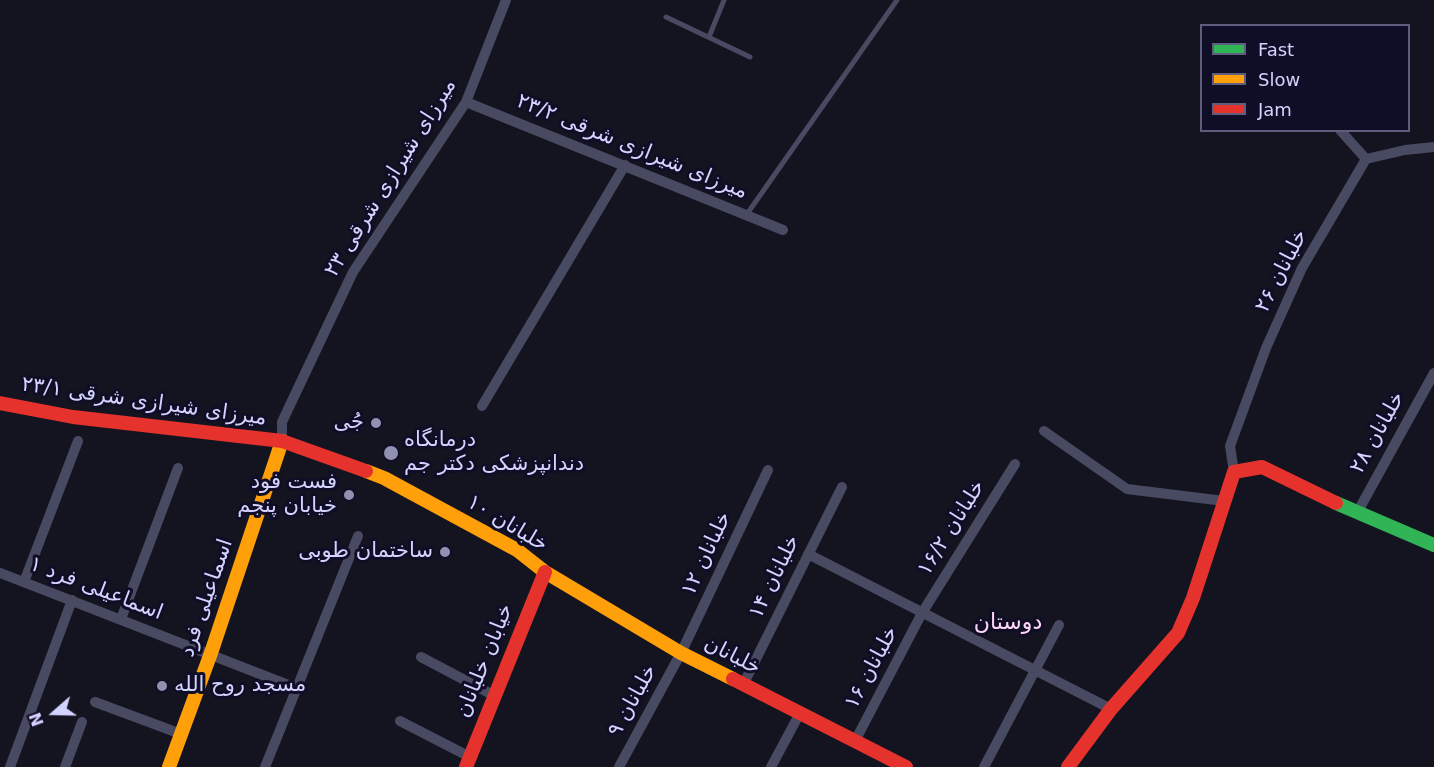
<!DOCTYPE html>
<meta charset="utf-8">
<style>
body{margin:0}
#map{position:relative;width:1434px;height:767px;overflow:hidden;background:#141420;font-family:"DejaVu Sans",sans-serif}
canvas{display:block}
.legend{position:absolute;left:1200px;top:24px;width:210px;height:108px;box-sizing:border-box;background:#100e26;border:2px solid #5e5d7d;margin:0;padding:8px 10px;list-style:none;font-size:18px;color:#d3d3ff}
.legend li{display:flex;align-items:center;gap:12px;height:30px}
.legend b{width:30px;border:2px solid #5e5d7d}
.north{position:absolute;left:24px;top:683px;width:60px;height:60px;-webkit-text-stroke:4px #100e26;paint-order:stroke;rotate:250deg;font-size:16px;font-weight:700;line-height:24px;text-align:center;color:#d3d3ff}
.north::after{content:'';display:block;margin:auto;width:21px;height:27px;background:#d3d3ff;clip-path:polygon(50% 0,100% 100%,50% 72%,0 100%)}
</style>
<div id="map">
<canvas width="1434" height="767"></canvas>
<ul class="legend">
<li><b style="height:8px;background:#30b455"></b>Fast</li>
<li><b style="height:8px;background:#ff9f0a"></b>Slow</li>
<li><b style="height:8px;background:#e5322d"></b>Jam</li>
</ul>
<div class="north">N</div>
</div>
<script>
const c = document.querySelector('canvas').getContext('2d');
c.lineJoin = 'round';
const toPath = rows => new Path2D(rows.map(r => 'M' + r).join(''));
function trace(path, color, width, dash) { c.strokeStyle = color; c.lineWidth = width; c.lineCap = dash ? 'butt' : 'round'; c.setLineDash(dash || []); c.stroke(path); }
function label(font, color, halo, rows, align = 'center') {
  c.font = font + ' "DejaVu Sans",Cairo,sans-serif'; c.lineWidth = 6; c.setLineDash([]); c.textBaseline = 'middle'; c.strokeStyle = halo; c.fillStyle = color; for (const [text, x, y, turn = 0] of rows) {
    c.save(); c.translate(x, y); c.rotate((+turn || 0) * Math.PI / 180); c.textAlign = isNaN(turn) ? turn : align; if (halo) c.strokeText(text, 0, 0); c.fillText(text, 0, 0); c.restore();
  }
}
trace(toPath([
 [666,17,750,57],
 [709,37,724,0],
 [747,214,897,0]
]), '#484a61', 5);
trace(toPath([
 [466,102,783,230],
 [1340,130,1366,159],
 [482,406,625,165],
 [1044,431,1127,489,1224,501],
 [282,441,282,422,353,272,466,102,506,0],
 [1234,472,1230,446,1266,348,1302,268,1366,159,1405,150,1434,147],
 [1357,513,1434,373],
 [808,554,1111,709],
 [0,573,296,688],
 [24,582,78,441],
 [121,619,178,468],
 [421,657,493,695],
 [743,685,842,487],
 [95,702,181,734],
 [400,721,470,757],
 [855,741,922,613,1015,464],
 [10,767,72,600],
 [65,767,82,722],
 [265,767,358,536],
 [619,767,681,653,768,470],
 [771,767,800,713],
 [984,767,1059,625]
]), '#484a61', 10);
trace(toPath([
 [1336,503,1434,545]
]), '#30b455', 14);
trace(toPath([
 [366,471,384,478,517,550,545,572,681,653,733,679],
 [169,767,211,653,282,441]
]), '#ff9f0a', 14);
trace(toPath([
 [0,403,73,417,282,441,366,471],
 [733,679,906,767],
 [466,767,545,572],
 [1068,767,1111,709,1178,633,1193,598,1234,472,1262,467,1336,503]
]), '#e5322d', 14);
for (const [x, y, r, color] of [
 [376,423,6,"#9090b1"],
 [391,453,8,"#9090b1"],
 [349,495,6,"#9090b1"],
 [445,552,6,"#9090b1"],
 [162,686,6,"#9090b1"]
]) { const dot = new Path2D(); dot.arc(x, y, r, 0, 2 * Math.PI); c.fillStyle = color; c.fill(dot); trace(dot, '#100e26', 2); }
label('21px', '#d3d3ff', '#100e26', [
 ["۲۳/۲ میرزای شیرازی شرقی",632,147,22],
 ["۲۳ میرزای شیرازی شرقی",391,178,-58],
 ["۲۶ خلبانان",1282,271,-63],
 ["۲۳/۱ میرزای شیرازی شرقی",144,402,8],
 ["۲۸ خلبانان",1378,433,-61],
 ["۱۰ خلبانان",507,524,31],
 ["۱۶/۲ خلبانان",952,528,-58],
 ["۱۲ خلبانان",707,554,-65],
 ["۱۴ خلبانان",775,577,-64],
 ["۱ اسماعیلی فرد",96,589,21],
 ["اسماعیلی فرد",207,598,-71],
 ["خلبانان",732,656,27],
 ["خیابان خلبانان",485,661,-68],
 ["۱۶ خلبانان",872,668,-62],
 ["۹ خلبانان",633,701,-61]
]);
label('21px', '#d3d3ff', '#100e26', [
 ["جُی",364,423],
 ["درمانگاه",404,441,"left"],
 ["دندانپزشکی دکتر جم",404,465,"left"],
 ["فست فود",337,483],
 ["خیابان پنجم",337,507],
 ["ساختمان طوبی",433,552],
 ["مسجد روح الله",174,686,"left"]
], 'right');
label('22px', '#ffd5f4', '#100e26', [
 ["دوستان",1008,623]
]);
</script>
